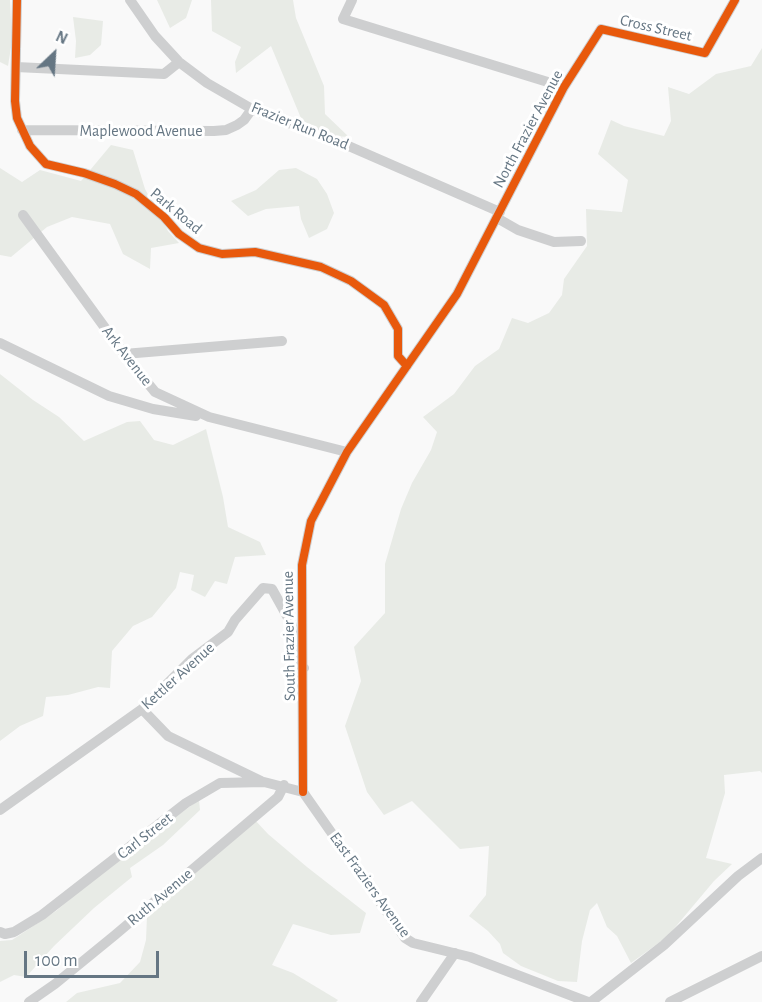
<!DOCTYPE html>
<style>
body{margin:0}
#map{position:relative;width:762px;height:1002px;overflow:hidden;background:#f9f9f9;font-family:"Alegreya Sans",sans-serif}
canvas{display:block}
.north{position:absolute;left:24px;top:24px;width:60px;height:60px;-webkit-text-stroke:4px #fff;paint-order:stroke;rotate:25deg;font-size:16px;font-weight:700;line-height:24px;text-align:center;color:#657683}
.north::after{content:'';display:block;margin:auto;width:21px;height:27px;background:#657683;clip-path:polygon(50% 0,100% 100%,50% 72%,0 100%)}
.scale{position:absolute;left:24px;top:951px;width:135px;height:27px;box-sizing:border-box;border:3px solid #657683;border-top:0;padding-left:8px;font-size:18px;line-height:21px;white-space:nowrap;color:#657683;-webkit-text-stroke:4px #fff;paint-order:stroke}
</style>
<div id="map">
<canvas width="762" height="1002"></canvas>
<div class="north">N</div>
<div class="scale">100 m</div>
</div>
<script>
const c = document.querySelector('canvas').getContext('2d');
c.lineJoin = 'round';
function paint(path, color) { c.fillStyle = color; c.fill(path, 'evenodd'); }
const toPath = rows => new Path2D(rows.map(r => 'M' + r).join(''));
function trace(path, color, width, dash) { c.strokeStyle = color; c.lineWidth = width; c.lineCap = dash ? 'butt' : 'round'; c.setLineDash(dash || []); c.stroke(path); }
function label(font, color, halo, rows, align = 'center') {
  c.font = font + ' "Alegreya Sans",sans-serif'; c.lineWidth = 6; c.setLineDash([]); c.textBaseline = 'middle'; c.strokeStyle = halo; c.fillStyle = color; for (const [text, x, y, turn = 0] of rows) {
    c.save(); c.translate(x, y); c.rotate((+turn || 0) * Math.PI / 180); c.textAlign = isNaN(turn) ? turn : align; if (halo) c.strokeText(text, 0, 0); c.fillText(text, 0, 0); c.restore();
  }
}
paint(toPath([
 [0,0,10,0,12,41,8,66,0,62],
 [157,0,192,0,186,18,170,28],
 [211,0,293,0,296,18,324,86,325,114,349,137,332,136,303,123,271,46,236,73,235,62,241,47,212,31],
 [73,17,103,21,101,45,90,55,75,58,76,41],
 [762,48,762,773,760,771,724,775,725,793,706,858,732,864,714,881,667,937,631,963,617,936,607,927,597,903,590,910,582,941,577,982,558,981,521,966,503,953,500,944,488,931,469,916,486,895,489,846,460,849,412,801,384,815,367,792,345,726,361,681,354,647,385,613,385,564,401,509,412,483,431,450,437,432,423,417,454,394,475,366,499,349,512,318,528,323,549,313,562,295,564,279,587,246,586,209,622,212,628,180,598,154,611,120,624,126,664,136,671,121,668,87,689,94,716,74,751,66],
 [111,145,133,150,145,189,168,231,179,243,151,248,150,269,123,254,110,224,72,217,47,227,11,257,0,255,0,168,22,182,40,170,81,181],
 [296,168,317,179,327,194,334,213,327,229,309,238,301,219,299,206,266,209,248,216,231,201,256,190,279,170],
 [0,374,33,400,59,417,84,441,127,422,140,421,154,440,173,445,206,429,223,497,228,527,260,542,266,555,235,557,227,584,215,581,205,597,191,590,194,575,180,572,176,588,152,617,133,626,112,651,110,688,98,687,68,695,46,697,43,716,20,726,0,741],
 [199,800,200,810,163,845,130,868,132,877,94,908,54,946,26,977,14,975,0,982,0,941,12,940,56,911,117,859],
 [255,820,268,834,307,867,366,913,360,933,331,935,293,924,272,965,293,973,338,1000,336,1002,66,1002,77,993,120,983,140,962,146,940,147,916]
]), '#e8ebe6');
trace(toPath([
 [17,0,15,101,17,118,30,146,46,164,84,173,115,184,136,194,164,217,179,234,199,248,222,254,255,252,321,267,351,281,384,305,398,329,398,356,407,366],
 [130,0,155,36,179,62,207,83,252,109,344,144,500,212],
 [352,0,343,19,564,87],
 [16,67,164,74,179,62],
 [22,130,214,131,226,130,237,125,244,120,252,109],
 [23,215,124,354,155,392,209,417,347,452],
 [497,218,518,230,554,242,581,241],
 [0,343,109,396,153,409,196,416],
 [124,354,282,341],
 [142,709,168,736,261,781],
 [303,792,302,565,311,521,347,452,457,294,564,87,601,29,705,53,735,0],
 [303,792,405,938,413,943,470,957,588,1002],
 [0,810,142,709,192,659,228,632,235,620,263,588,272,589,292,625,295,664,304,668],
 [0,932,5,934,14,932,42,915,186,803,220,783,264,782,303,792],
 [29,1002,55,984,115,935,278,797,284,785],
 [421,1002,455,953],
 [591,1002,664,945,738,876,762,858],
 [670,1002,762,956]
]), '#cecfd0', 10);
trace(toPath([
 [17,0,15,101,17,118,30,146,46,164,84,173,115,184,136,194,164,217,179,234,199,248,222,254,255,252,321,267,351,281,384,305,398,329,398,356,407,366],
 [303,792,302,565,311,521,347,452,457,294,564,87,601,29,705,53,735,0]
]), '#e8590c', 8);
label('16px', '#657683', '#fff', [
 ["Cross Street",656,28,13],
 ["Frazier Run Road",300,126,22],
 ["North Frazier Avenue",528,129,-62],
 ["Maplewood Avenue",141,131],
 ["Park Road",176,211,40],
 ["Ark Avenue",127,356,52],
 ["South Frazier Avenue",289,636,-91],
 ["Kettler Avenue",178,676,-42],
 ["Carl Street",145,836,-38],
 ["East Fraziers Avenue",370,885,54],
 ["Ruth Avenue",160,897,-40]
]);
</script>
